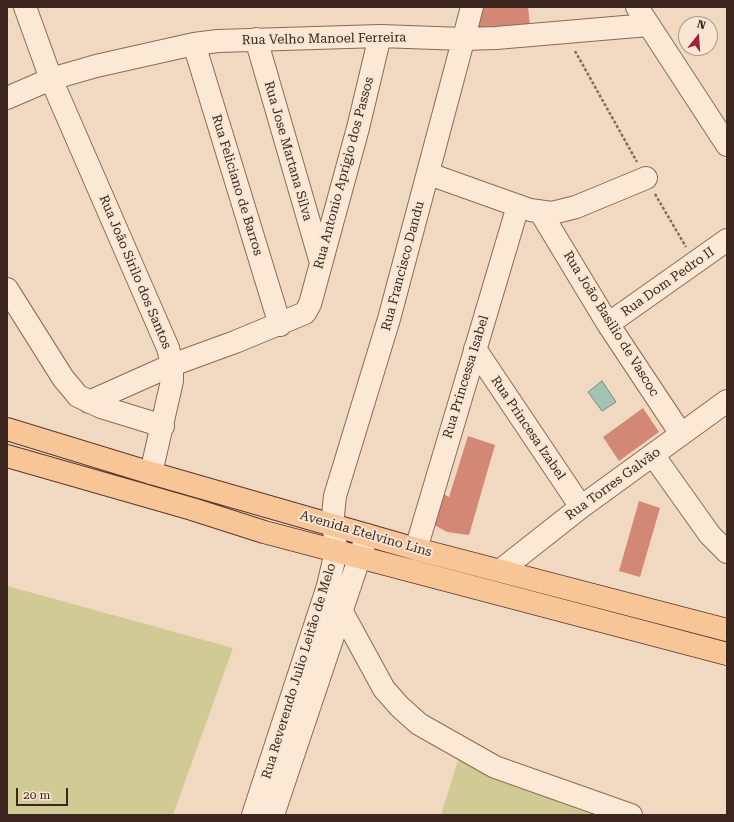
<!DOCTYPE html>
<meta charset="utf-8">
<style>
body{margin:0}
#map{position:relative;width:734px;height:822px;overflow:hidden;background:#f1d9c1;font-family:"Roboto Serif",serif}
canvas{display:block}
.frame{position:absolute;inset:0;border:8px solid #3b251d;pointer-events:none}
.north{position:absolute;left:678px;top:16px;width:40px;height:40px;box-sizing:border-box;background:#f8e5d2;border:1px solid #ac988a;border-radius:50%;rotate:17deg;font-size:11px;font-weight:700;line-height:16px;text-align:center;color:#3b251d}
.north::after{content:'';display:block;margin:auto;width:14px;height:18px;background:#9f233d;clip-path:polygon(50% 0,100% 100%,50% 72%,0 100%)}
.scale{position:absolute;left:16px;top:788px;width:52px;height:18px;box-sizing:border-box;border:2px solid #3b251d;border-top:0;padding-left:5px;font-size:12px;line-height:14px;white-space:nowrap;color:#3b251d;-webkit-text-stroke:3px #f8e5d2;paint-order:stroke}
</style>
<div id="map">
<canvas width="734" height="822"></canvas>
<div class="frame"></div>
<div class="north">N</div>
<div class="scale">20 m</div>
</div>
<script>
const c = document.querySelector('canvas').getContext('2d');
c.lineJoin = 'round';
function paint(path, color) { c.fillStyle = color; c.fill(path, 'evenodd'); }
const toPath = rows => new Path2D(rows.map(r => 'M' + r).join(''));
function trace(path, color, width, dash) { c.strokeStyle = color; c.lineWidth = width; c.lineCap = dash ? 'butt' : 'round'; c.setLineDash(dash || []); c.stroke(path); }
function label(font, color, halo, rows, align = 'center') {
  c.font = font + ' "Roboto Serif",serif'; c.lineWidth = 4; c.setLineDash([]); c.textBaseline = 'middle'; c.strokeStyle = halo; c.fillStyle = color; for (const [text, x, y, turn = 0] of rows) {
    c.save(); c.translate(x, y); c.rotate((+turn || 0) * Math.PI / 180); c.textAlign = isNaN(turn) ? turn : align; if (halo) c.strokeText(text, 0, 0); c.fillText(text, 0, 0); c.restore();
  }
}
paint(toPath([
 [7,586,233,648,173,815,7,815],
 [459,757,626,815,441,815]
]), '#d0cb94');
const water = toPath([
 [602,381,616,402,602,411,588,392,602,381]
]);
paint(water, '#a4c3b4');
trace(water, '#6a9280', 1);
paint(toPath([
 [479,7,528,7,530,26,473,30],
 [643,408,659,432,619,461,603,437],
 [468,436,495,445,469,535,447,532,431,523,440,492,449,497],
 [639,501,660,508,640,577,619,571]
]), '#d28875');
const minor = toPath([
 [25,7,51,79,168,348,172,365,172,381,151,473],
 [637,7,727,145],
 [256,39,321,263],
 [194,44,280,325],
 [7,98,51,79,96,66,194,44,218,41,380,36,463,39,496,38,648,25],
 [429,174,530,210,552,213,576,207,646,178],
 [541,213,608,324,681,434],
 [7,289,63,378,78,396,101,407,163,426],
 [608,324,727,240],
 [475,349,581,507],
 [89,402,172,365,235,342,305,313,310,304,358,128,380,36],
 [653,455,710,535,727,552],
 [416,549,518,206],
 [501,570,581,507,727,401],
 [342,612,384,689,400,707,419,724,495,767,631,815],
 [253,815,328,586,336,551,333,515,335,496,389,319,472,7],
 [273,815,367,535]
]);
const major = toPath([
 [7,429,151,473,416,549,727,630],
 [7,456,192,509,264,532,727,654]
]);
trace(minor, '#8c6957', 24);
trace(major, '#59382c', 24);
trace(toPath([
 [575,51,637,162],
 [655,194,686,247]
]), '#8c6957', 2.5, [3, 2]);
trace(minor, '#fbe8d5', 22);
trace(major, '#f7c596', 22);
label('13px', '#3b251d', '#f8e5d2', [
 ["Rua Velho Manoel Ferreira",324,39,-1],
 ["Rua Jose Martana Silva",288,151,74],
 ["Rua Antonio Aprigio dos Passos",344,173,-75],
 ["Rua Feliciano de Barros",237,185,73],
 ["Rua Francisco Dandu",403,266,-75],
 ["Rua João Sirilo dos Santos",135,272,67],
 ["Rua Dom Pedro II",668,282,-35],
 ["Rua João Basilio de Vascoc",611,324,58],
 ["Rua Princessa Isabel",466,377,-73],
 ["Rua Princesa Izabel",528,428,56],
 ["Rua Torres Galvão",613,484,-36],
 ["Avenida Etelvino Lins",366,534,16],
 ["Rua Reverendo Julio Leitão de Melo",299,671,-73]
]);
</script>
